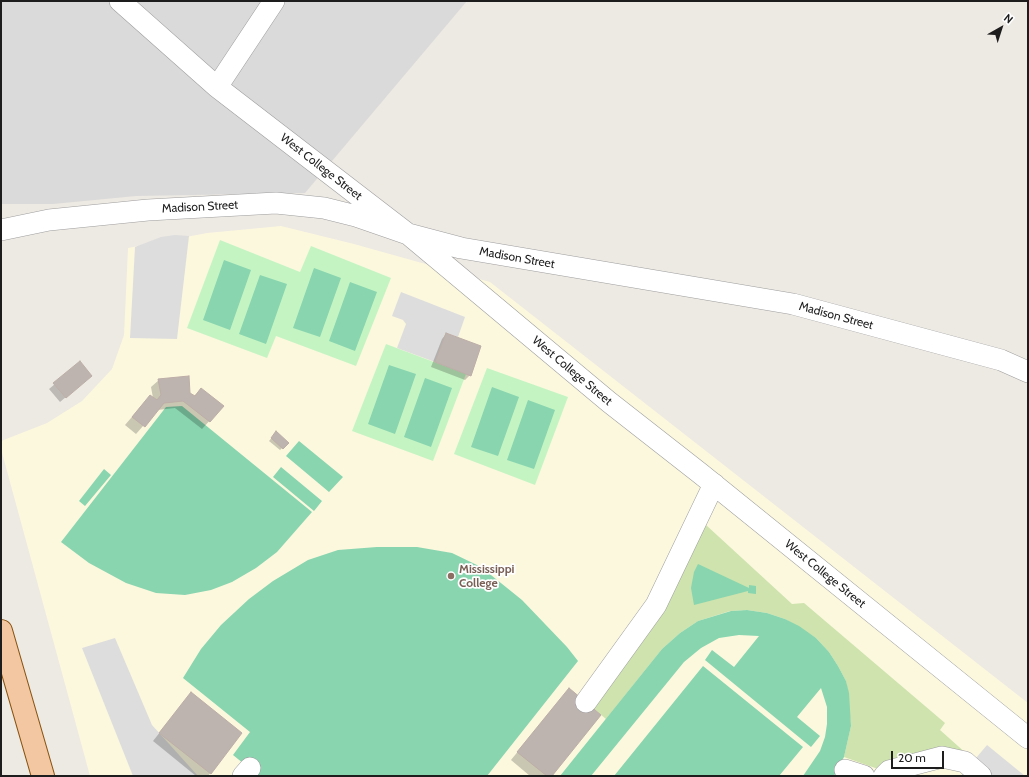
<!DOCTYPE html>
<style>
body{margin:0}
#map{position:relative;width:1029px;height:777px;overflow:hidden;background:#ede9e3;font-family:Cabin,sans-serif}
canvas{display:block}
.frame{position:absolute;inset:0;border:2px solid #1d1d1d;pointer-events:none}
.north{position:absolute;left:981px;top:8px;width:40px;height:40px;-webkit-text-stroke:3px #fff;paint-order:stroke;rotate:39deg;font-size:11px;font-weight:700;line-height:16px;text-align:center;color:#1d1d1d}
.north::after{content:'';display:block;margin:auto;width:14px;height:18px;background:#1d1d1d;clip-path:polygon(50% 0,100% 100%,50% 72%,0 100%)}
.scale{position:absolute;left:891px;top:751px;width:53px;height:18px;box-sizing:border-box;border:2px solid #1d1d1d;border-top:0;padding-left:5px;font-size:12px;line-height:14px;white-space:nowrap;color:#1d1d1d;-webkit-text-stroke:3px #fff;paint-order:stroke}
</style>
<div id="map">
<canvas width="1029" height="777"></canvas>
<div class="frame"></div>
<div class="north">N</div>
<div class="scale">20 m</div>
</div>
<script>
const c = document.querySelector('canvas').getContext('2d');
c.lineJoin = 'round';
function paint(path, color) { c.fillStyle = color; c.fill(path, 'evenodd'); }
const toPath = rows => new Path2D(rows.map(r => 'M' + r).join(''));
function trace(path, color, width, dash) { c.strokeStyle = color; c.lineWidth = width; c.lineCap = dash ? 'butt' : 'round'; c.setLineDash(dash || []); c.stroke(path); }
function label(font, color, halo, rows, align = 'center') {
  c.font = font + ' Cabin,sans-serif'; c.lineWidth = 3.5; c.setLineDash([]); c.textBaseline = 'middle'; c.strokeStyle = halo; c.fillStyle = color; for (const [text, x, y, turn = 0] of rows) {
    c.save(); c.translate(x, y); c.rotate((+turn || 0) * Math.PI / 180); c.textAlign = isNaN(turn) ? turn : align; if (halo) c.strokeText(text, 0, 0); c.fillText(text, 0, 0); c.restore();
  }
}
paint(toPath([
 [1,1,467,1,305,193,136,196,53,204,1,204]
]), '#dbdada');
paint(toPath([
 [281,226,354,244,490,282,1028,703,1028,776,90,776,1,449,1,441,47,423,82,401,112,369,124,335,128,248,207,233]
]), '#fcf8de');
paint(toPath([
 [697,520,706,525,792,604,804,603,945,723,940,730,968,755,878,769,844,757,851,726,846,681,838,666,829,652,816,638,785,619,767,613,747,610,730,611,698,621,680,633,662,649,606,719,586,702]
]), '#cee3ad');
paint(toPath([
 [220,240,300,272,311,246,391,278,356,366,276,336,267,358,187,328],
 [386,344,466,374,433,461,352,431],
 [487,368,568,397,535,485,454,454]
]), '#c5f4c3');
paint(toPath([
 [224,260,251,270,230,330,203,320],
 [314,268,341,278,320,337,293,328],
 [260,275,287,284,266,344,239,334],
 [350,282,377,292,355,351,329,341],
 [389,365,416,374,395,434,368,424],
 [425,378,452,388,431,447,404,437],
 [492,387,519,397,498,456,471,447],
 [528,400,555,410,534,469,507,460],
 [182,406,312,512,277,552,256,568,232,582,211,590,185,595,156,593,126,583,89,563,61,542,166,407],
 [299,441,343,477,329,492,286,456],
 [281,467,322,501,314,511,273,477],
 [104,469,111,475,85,506,79,501],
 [377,547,417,547,452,553,481,567,522,600,567,647,578,661,487,776,259,776,233,755,250,732,183,678,201,649,221,625,249,599,273,581,308,560,338,550],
 [698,564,749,588,749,585,756,586,756,594,748,593,748,591,694,605,691,588,694,572],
 [747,610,767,613,785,619,799,626,816,638,829,652,838,666,846,681,849,693,851,726,844,757,834,776,803,776,820,751,825,737,827,724,827,707,821,688,797,717,820,736,811,747,705,660,712,650,734,667,759,636,739,635,719,638,701,648,684,662,591,776,560,776,662,649,680,633,698,621,731,611],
 [703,666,803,747,779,776,614,776]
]), '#88d5af');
paint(toPath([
 [175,235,189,236,177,339,130,338,135,247,161,237],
 [401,292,465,317,458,337,446,333,435,362,397,348,406,324,403,320,392,316],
 [115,638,152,725,198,776,133,776,82,648],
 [987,745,1025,776,961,776]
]), '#ddd');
paint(toPath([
 [446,334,470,375,465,380,431,367,442,339],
 [80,363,91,376,60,402,49,389],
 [159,380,194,396,201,389,223,406,202,429,175,408,157,410,136,434,125,425,150,396,153,398,151,387],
 [274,435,287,443,280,450,269,441],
 [191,693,241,733,208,776,196,776,153,741],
 [562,697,551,776,530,776,511,760]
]), '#0003');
const building = toPath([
 [446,333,481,346,471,376,435,362,446,333],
 [80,361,92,376,66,398,53,383,80,361],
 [189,376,190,393,195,396,201,388,224,406,210,422,183,401,164,403,145,427,132,417,150,395,157,400,161,395,158,379,189,376],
 [276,431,289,443,283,449,271,438,276,431],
 [569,688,601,715,552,776,547,776,517,752,569,688],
 [191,692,242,733,211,774,159,733,191,692]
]);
paint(building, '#bdb4b0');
trace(building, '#bdaea7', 1);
const minor = toPath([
 [120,1,217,87,408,234,609,402,701,474,1028,738],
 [217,87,274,1],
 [1,230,49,220,148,210,276,203,324,208,356,216,408,234,461,248,793,304,1001,360,1028,372],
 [586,702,656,605,714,484],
 [845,770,864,776],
 [243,776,250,768],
 [884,776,889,771,942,757,965,762,981,776]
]);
const major = toPath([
 [1,631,43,776]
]);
trace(minor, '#9e9e9e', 22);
trace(major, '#88510d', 24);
trace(minor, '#fff', 21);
trace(major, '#f3c7a2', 22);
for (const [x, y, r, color] of [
 [451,576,4,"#8d6e63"]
]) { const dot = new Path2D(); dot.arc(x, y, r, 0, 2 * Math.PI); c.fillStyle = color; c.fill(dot); trace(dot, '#fff', 1.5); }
label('12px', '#1d1d1d', '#fff', [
 ["West College Street",321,167,38],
 ["Madison Street",200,207,-3],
 ["Madison Street",517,258,10],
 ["Madison Street",836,316,15],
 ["West College Street",572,371,40],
 ["West College Street",825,574,39]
]);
label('bold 12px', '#785e54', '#fff', [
 ["Mississippi",459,569],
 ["College",459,583]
], 'left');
</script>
